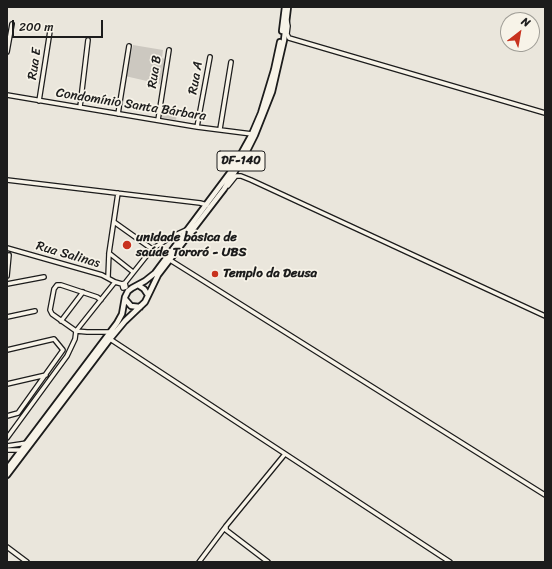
<!DOCTYPE html>
<meta charset="utf-8">
<style>
body{margin:0}
#map{position:relative;width:552px;height:569px;overflow:hidden;background:#eae6dc;font-family:Sriracha,sans-serif}
canvas{display:block}
.frame{position:absolute;inset:0;border:8px solid #1c1c1c;pointer-events:none}
.north{position:absolute;left:500px;top:12px;width:40px;height:40px;box-sizing:border-box;background:#f7f3e8;border:1px solid #9f9d96;border-radius:50%;rotate:31deg;font-size:11px;font-weight:700;line-height:16px;text-align:center;color:#1c1c1c}
.north::after{content:'';display:block;margin:auto;width:14px;height:18px;background:#c8321e;clip-path:polygon(50% 0,100% 100%,50% 72%,0 100%)}
.scale{position:absolute;left:12px;top:20px;width:91px;height:18px;box-sizing:border-box;border:2px solid #1c1c1c;border-top:0;padding-left:5px;font-size:12px;line-height:14px;white-space:nowrap;color:#1c1c1c;-webkit-text-stroke:3px #f7f3e8;paint-order:stroke}
</style>
<div id="map">
<canvas width="552" height="569"></canvas>
<div class="frame"></div>
<div class="north">N</div>
<div class="scale">200 m</div>
</div>
<script>
const c = document.querySelector('canvas').getContext('2d');
c.lineJoin = 'round';
function paint(path, color) { c.fillStyle = color; c.fill(path, 'evenodd'); }
const toPath = rows => new Path2D(rows.map(r => 'M' + r).join(''));
function trace(path, color, width, dash) { c.strokeStyle = color; c.lineWidth = width; c.lineCap = dash ? 'butt' : 'round'; c.setLineDash(dash || []); c.stroke(path); }
function label(font, color, halo, rows, align = 'center') {
  c.font = font + ' Sriracha,sans-serif'; c.lineWidth = 3.5; c.setLineDash([]); c.textBaseline = 'middle'; c.strokeStyle = halo; c.fillStyle = color; for (const [text, x, y, turn = 0] of rows) {
    c.save(); c.translate(x, y); c.rotate((+turn || 0) * Math.PI / 180); c.textAlign = isNaN(turn) ? turn : align; if (halo) c.strokeText(text, 0, 0); c.fillText(text, 0, 0); c.restore();
  }
}
paint(toPath([
 [133,45,163,50,162,58,165,59,160,84,125,76,128,53,131,53],
 [161,105,178,109,176,120,159,117]
]), '#ccc8c0');
const minor = toPath([
 [287,21,288,26,287,34,289,38,545,113],
 [7,52,12,24],
 [7,95,197,127,252,134],
 [39,101,50,31],
 [80,107,88,40],
 [118,114,129,46],
 [158,120,169,50],
 [197,127,210,57],
 [220,129,231,62],
 [7,180,200,203,207,205],
 [228,186,236,176,241,176,251,180,545,316],
 [114,222,152,249],
 [7,248,102,275,115,282,122,284,125,283,126,287,123,288,122,284],
 [109,253,133,272],
 [170,260,545,495],
 [7,276,9,255],
 [108,277,109,253,118,193],
 [125,283,152,249,173,236,186,230],
 [7,284,44,277],
 [101,300,97,297,61,285,57,285,54,289,50,310,52,314,76,331,87,332,110,332],
 [7,317,35,311],
 [61,321,83,292],
 [110,339,450,562],
 [7,350,54,339,63,350,18,413,7,416],
 [7,384,46,375],
 [7,438,67,356,75,339,76,331,115,282],
 [7,446,27,443],
 [7,450,21,450],
 [226,526,226,530,268,562],
 [7,547,27,562],
 [199,562,226,526,285,454]
]);
const major = toPath([
 [282,31,285,7],
 [138,285,144,289,148,295],
 [125,299,131,306,140,307],
 [7,469,117,323,122,314,125,297,128,291,132,288,145,281,155,273,232,170,252,134,261,113,274,70,280,42],
 [7,475,110,339,125,321,145,302,158,275,224,189,245,155,255,135,272,92,284,40,288,7]
]);
trace(minor, '#1c1c1c', 6);
trace(major, '#1c1c1c', 8);
trace(minor, '#f7f3e8', 3.5);
trace(major, '#f7f3e8', 4.5);
for (const [x, y, r, color] of [
 [127,245,5,"#c8321e"],
 [215,274,4,"#c8321e"]
]) { const dot = new Path2D(); dot.arc(x, y, r, 0, 2 * Math.PI); c.fillStyle = color; c.fill(dot); trace(dot, '#f7f3e8', 1.5); }
for (const [x, y, w] of [
 [241,161,48]
]) { const box = new Path2D(); box.roundRect(x - w / 2, y - 10, w, 20, 3); c.fillStyle = '#f7f3e8'; c.fill(box); trace(box, '#1c1c1c', 1); }
label('bold 12px', '#1c1c1c', null, [
 ["DF-140",241,161]
]);
label('13px', '#1c1c1c', '#f7f3e8', [
 ["Rua E",35,64,-81],
 ["Rua B",155,72,-81],
 ["Rua A",196,78,-80],
 ["Condomínio Santa Bárbara",131,105,9],
 ["Rua Salinas",68,255,16]
]);
label('bold 13px', '#1c1c1c', '#f7f3e8', [
 ["unidade básica de",136,238],
 ["saúde Tororó - UBS",136,253],
 ["Templo da Deusa",223,274]
], 'left');
</script>
